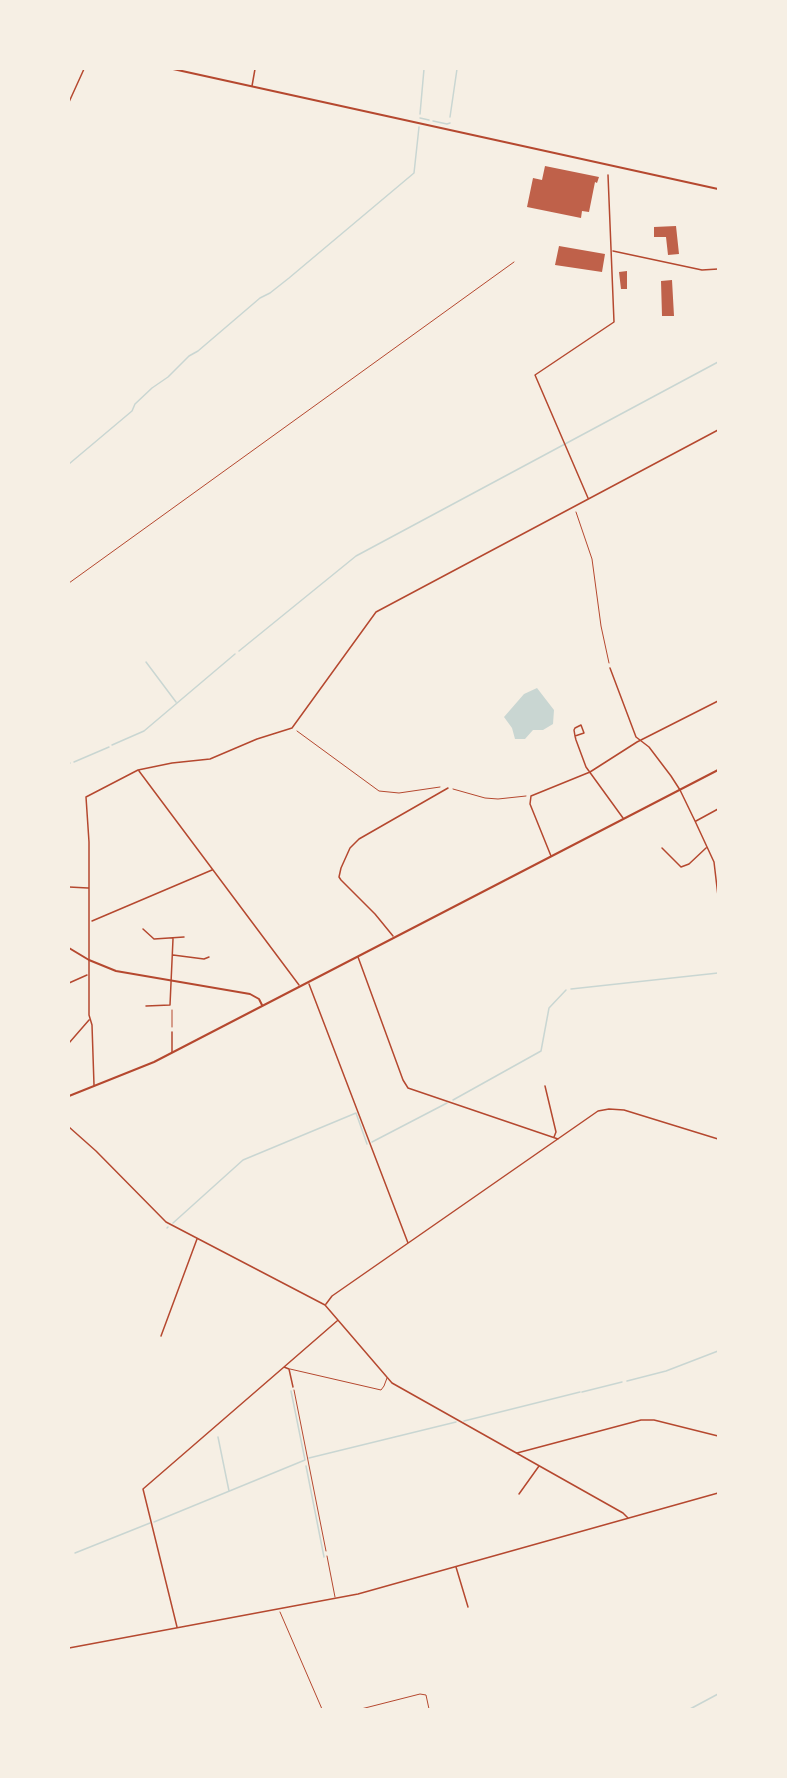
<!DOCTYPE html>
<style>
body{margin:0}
#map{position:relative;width:787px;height:1778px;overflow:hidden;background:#f6efe4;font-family:Poppins,sans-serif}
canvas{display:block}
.frame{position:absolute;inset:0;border:70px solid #f6efe4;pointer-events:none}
</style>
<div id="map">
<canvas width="787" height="1778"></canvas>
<div class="frame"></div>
</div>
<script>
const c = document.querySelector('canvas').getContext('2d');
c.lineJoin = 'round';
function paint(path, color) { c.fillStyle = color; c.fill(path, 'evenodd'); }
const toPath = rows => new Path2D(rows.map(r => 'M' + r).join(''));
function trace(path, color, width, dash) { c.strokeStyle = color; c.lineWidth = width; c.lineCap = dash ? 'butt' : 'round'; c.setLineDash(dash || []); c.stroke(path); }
paint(toPath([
 [537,688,554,710,553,724,543,730,533,730,525,739,515,739,512,728,504,717,524,694]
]), '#c9d6d2');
trace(toPath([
 [420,114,424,69],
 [450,117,457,69],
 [420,118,429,120],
 [433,121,447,124,450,123],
 [69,464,132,411,135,404,152,388,168,377,189,356,198,351,260,298,270,293,289,278,414,173,419,127],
 [239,651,356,556,718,362],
 [146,662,176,702],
 [112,745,144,731,235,654],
 [74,762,109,747],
 [69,764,70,763],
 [571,989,718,973],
 [453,1100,541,1051,549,1008,566,990],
 [372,1142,447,1103],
 [173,1223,243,1160,356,1113,367,1144],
 [167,1228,168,1227],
 [627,1381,666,1371,718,1351],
 [582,1392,622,1382],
 [464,1421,580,1392],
 [218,1437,229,1491],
 [309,1458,456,1422],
 [306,1466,324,1557],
 [154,1522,305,1460,291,1391],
 [75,1553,150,1523],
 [690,1709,718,1694]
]), '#c9d6d2', 1.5);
paint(toPath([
 [545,166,599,177,597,183,595,182,589,212,582,211,581,218,527,207,533,178,542,180],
 [676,226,679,254,668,255,666,237,654,237,654,227],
 [559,246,605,254,602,272,555,265],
 [627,271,627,289,621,289,619,272],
 [672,280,674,316,662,316,661,281]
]), '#bf614a');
trace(toPath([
 [576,512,592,559,601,626,609,663],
 [69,583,514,262],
 [297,731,379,791,399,793,440,787],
 [453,789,485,798,498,799,526,796],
 [172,1010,172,1027],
 [294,1390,326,1551],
 [280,1612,322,1709],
 [361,1709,420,1694,426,1695,429,1709]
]), '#b5482f', 1);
trace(toPath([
 [290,1369,381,1390,384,1386,387,1378],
 [327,1556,335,1597]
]), '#b5482f', 1);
trace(toPath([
 [252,86,255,69],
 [69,102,84,69],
 [613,251,702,270,718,269],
 [588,498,535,375,614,322,608,175],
 [610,668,636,737,649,747,671,776,680,790,695,821,714,862,718,896],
 [575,736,584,733,581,725,575,728,574,730,575,736,576,740,586,767,623,818],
 [139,771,299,985],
 [696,821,718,809],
 [662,848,681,867,689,864,706,848],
 [551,856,530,804,531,796,590,772,637,742,718,701],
 [69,887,88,888],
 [92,921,212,870],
 [143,929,154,939,184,937],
 [393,936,375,914,341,880,339,877,341,868,350,848,359,839,448,788],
 [173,955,204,959,209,957],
 [358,957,403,1080,408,1088,558,1139],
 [69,983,87,975],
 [309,984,408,1243],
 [146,1006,170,1005,173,939],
 [172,1032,172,1052],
 [69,1043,89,1020],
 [94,1085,92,1025,89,1015,89,842,86,797,138,770,172,763,210,759,257,739,292,728,376,612,718,430],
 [545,1086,556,1132,554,1137],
 [69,1127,96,1151,166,1222,325,1305,392,1383,623,1513,628,1518],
 [326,1304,332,1296,598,1111,609,1109,624,1110,718,1139],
 [161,1336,197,1239],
 [293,1387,289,1369,284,1367,337,1321],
 [517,1453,641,1420,654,1420,718,1436],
 [519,1494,539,1466],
 [456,1567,468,1607],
 [177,1627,143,1489,284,1367],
 [69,1648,358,1594,718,1493]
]), '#b5482f', 1.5);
trace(toPath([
 [69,948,89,960,116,971,250,994,259,999,262,1005]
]), '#b5482f', 2);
trace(toPath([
 [173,69,718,189],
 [69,1096,154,1062,718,770]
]), '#b5482f', 2);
</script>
